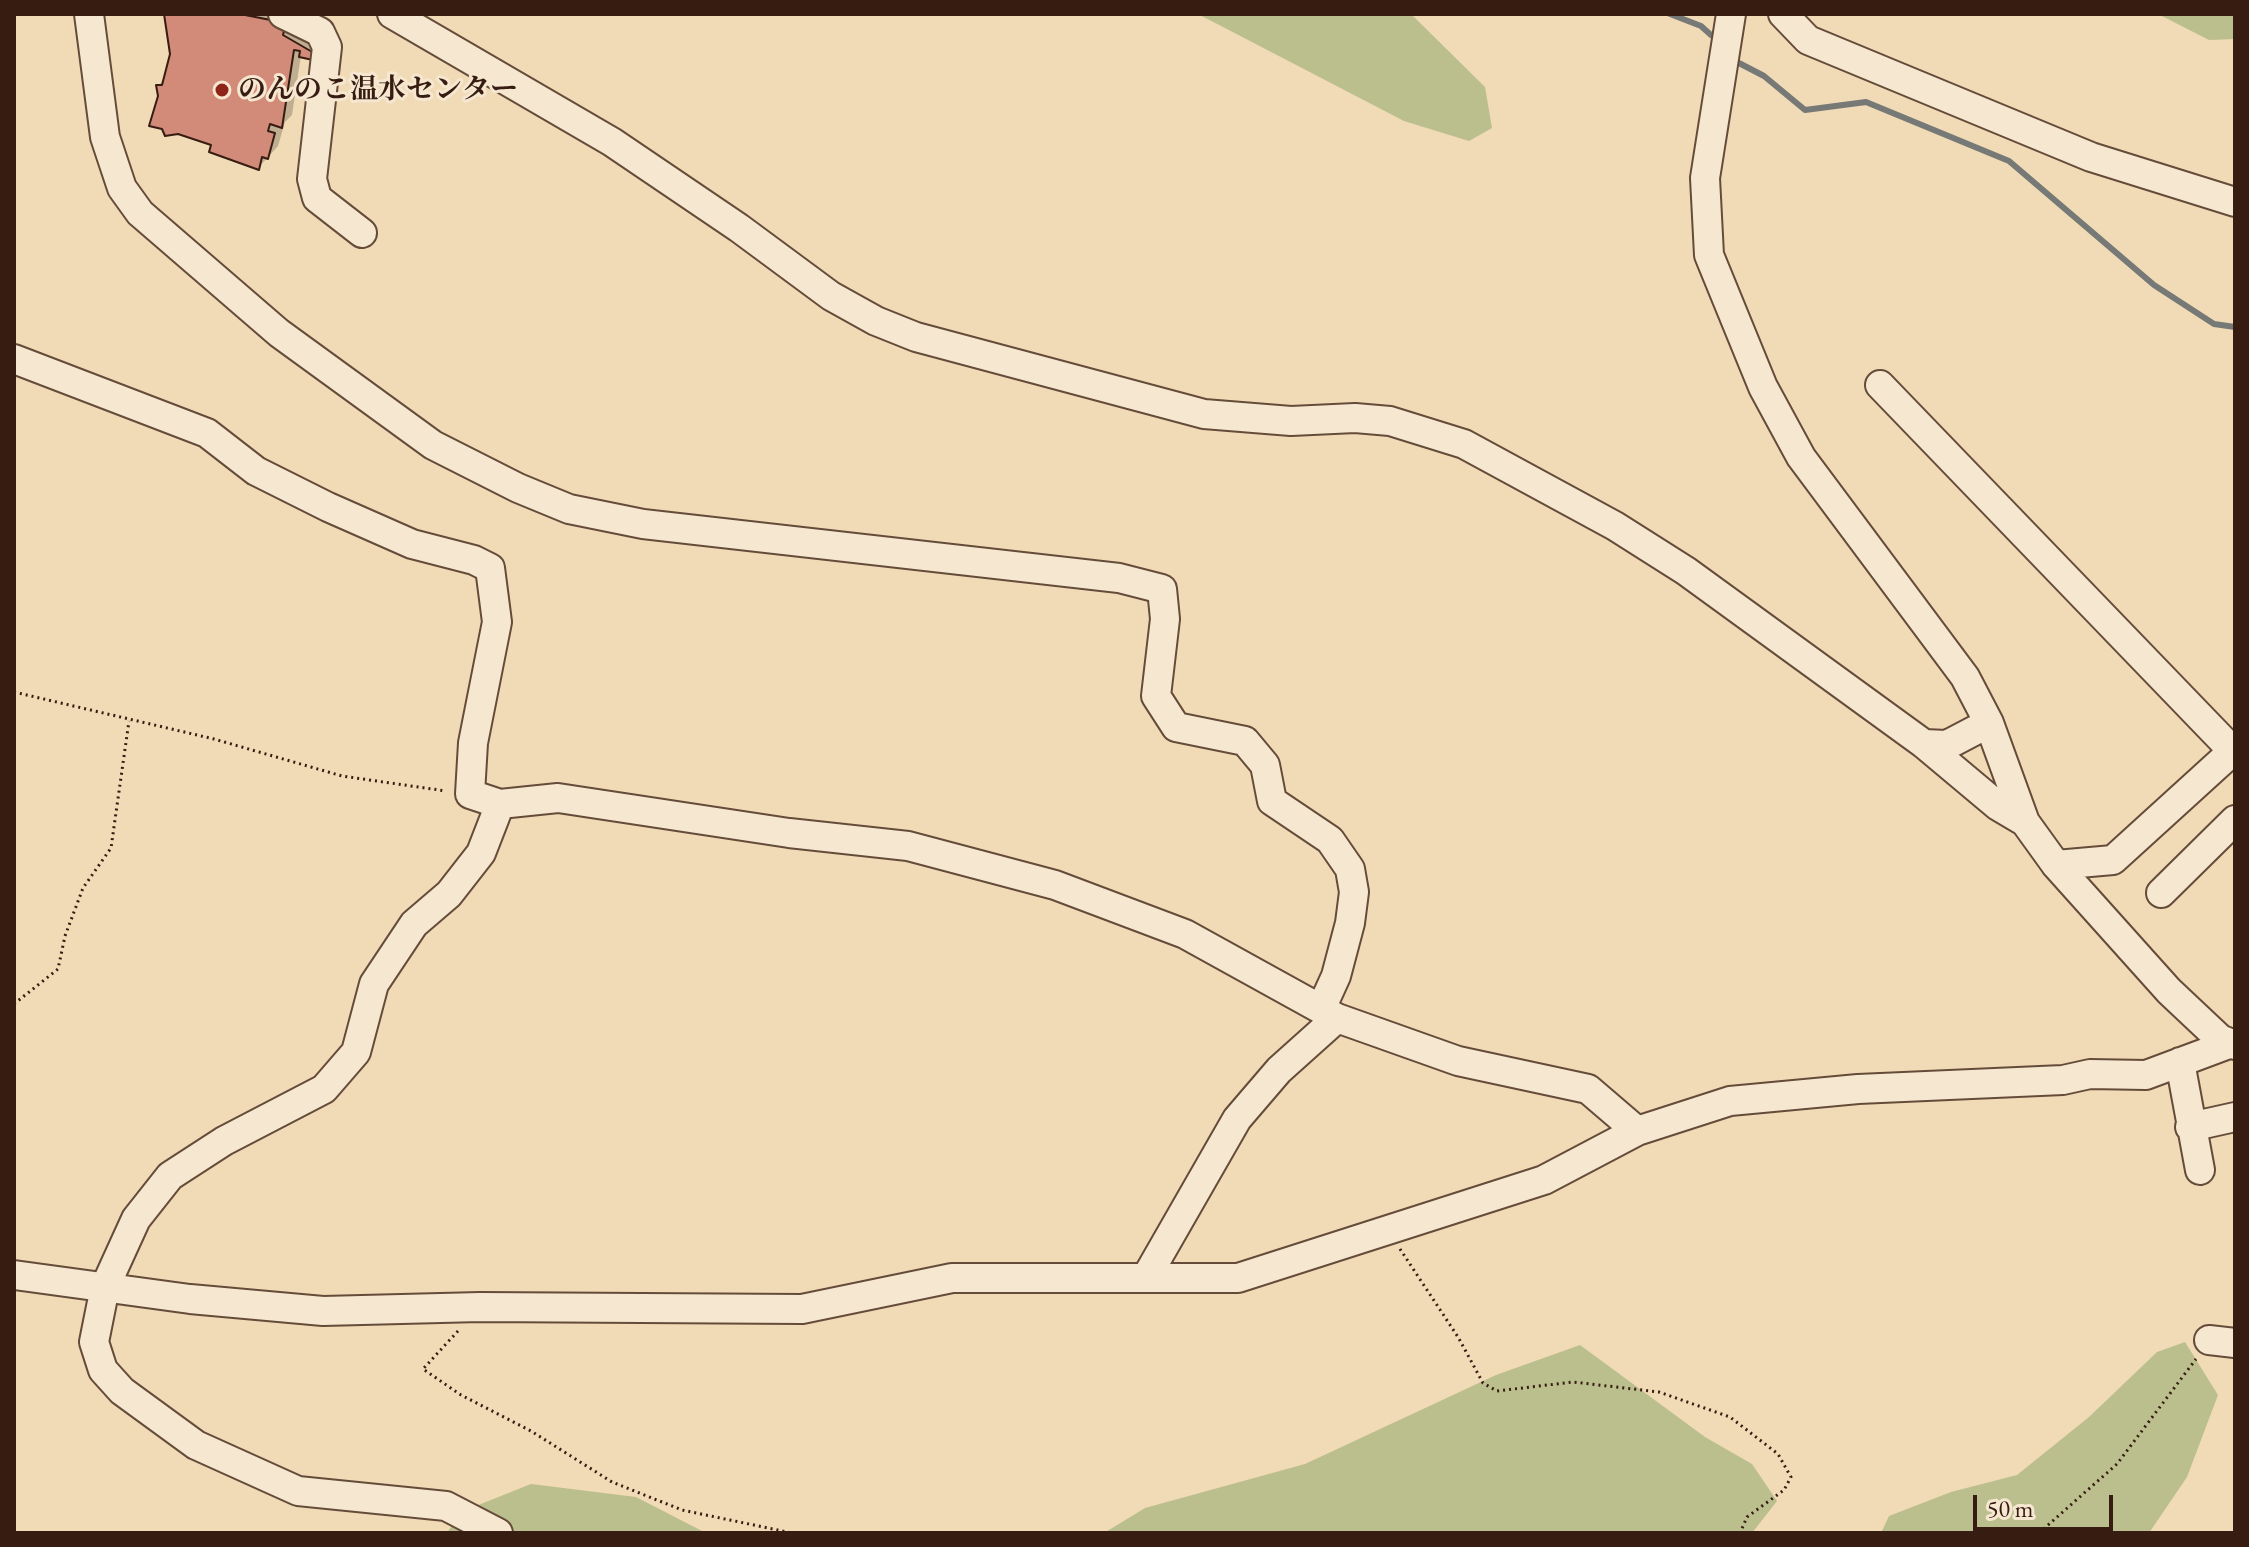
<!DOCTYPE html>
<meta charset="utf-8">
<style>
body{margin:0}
#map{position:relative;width:2249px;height:1547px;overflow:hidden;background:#f1dab6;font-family:"EB Garamond",serif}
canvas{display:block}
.frame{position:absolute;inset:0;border:16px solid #361c11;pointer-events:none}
.scale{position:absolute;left:1973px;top:1495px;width:140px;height:36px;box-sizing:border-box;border:4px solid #361c11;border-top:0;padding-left:10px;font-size:24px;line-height:28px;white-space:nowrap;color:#361c11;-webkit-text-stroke:6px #f6e7d0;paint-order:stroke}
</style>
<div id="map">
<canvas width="2249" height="1547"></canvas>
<div class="frame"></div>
<div class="scale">50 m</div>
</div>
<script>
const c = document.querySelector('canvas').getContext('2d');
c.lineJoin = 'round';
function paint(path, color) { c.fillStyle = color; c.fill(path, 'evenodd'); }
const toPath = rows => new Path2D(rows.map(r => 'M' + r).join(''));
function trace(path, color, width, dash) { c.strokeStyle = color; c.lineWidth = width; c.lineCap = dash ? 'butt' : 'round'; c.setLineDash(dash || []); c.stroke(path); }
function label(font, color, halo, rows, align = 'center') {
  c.font = font + ' "EB Garamond","Noto Serif JP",serif'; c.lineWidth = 6; c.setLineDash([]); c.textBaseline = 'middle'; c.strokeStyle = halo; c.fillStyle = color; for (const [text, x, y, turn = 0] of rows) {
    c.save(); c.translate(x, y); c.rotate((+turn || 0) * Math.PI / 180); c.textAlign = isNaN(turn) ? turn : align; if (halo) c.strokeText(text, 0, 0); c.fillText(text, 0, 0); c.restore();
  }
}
paint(toPath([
 [1198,14,1411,14,1485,87,1492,128,1469,141,1404,121],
 [2158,14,2235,14,2235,39,2209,40],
 [2185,1342,2218,1395,2187,1477,2149,1533,1881,1533,1889,1516,1951,1492,2017,1475,2089,1417,2157,1352],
 [1580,1345,1705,1437,1752,1464,1777,1501,1752,1533,1104,1533,1145,1508,1305,1464,1496,1375],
 [531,1484,636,1497,706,1533,447,1533,461,1512]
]), '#bbbf8d');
paint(toPath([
 [166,14,295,14,324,42,313,58,301,55,292,115,285,122,278,146,259,167,213,144,160,96,158,86,166,78,172,54]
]), '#0003');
trace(toPath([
 [1670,14,1701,26,1711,35],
 [1737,62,1764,76,1805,110,1866,102,2009,161,2154,285,2214,324,2235,327]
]), '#767976', 6);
const building = toPath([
 [164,14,240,14,286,23,283,35,314,53,313,60,299,57,300,51,294,50,282,128,270,124,268,131,275,133,268,159,262,157,259,170,209,152,211,145,178,134,165,136,162,129,149,126,158,96,156,85,162,85,170,54,164,14]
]);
paint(building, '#d28a79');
trace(building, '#361c11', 2);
const minor = toPath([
 [89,14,105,137,122,188,140,213,279,333,433,445,518,488,569,509,643,524,1119,578,1162,589,1165,619,1156,696,1176,727,1245,741,1265,765,1272,801,1330,840,1350,869,1354,892,1350,923,1336,976,1321,1009],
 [283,14,320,32,327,47,312,179,317,198,362,233],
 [392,14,612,142,739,228,831,296,876,321,916,337,1204,414,1291,421,1355,418,1390,421,1464,444,1615,526,1686,571,1924,744,1998,806,2025,822],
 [1731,14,1705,178,1709,255,1763,387,1801,457,1965,677,1989,723,2025,822,2056,865,2169,991,2220,1039,2235,1045],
 [1783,14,1808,40,2091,157,2235,202],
 [14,359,207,433,256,471,328,507,412,544,474,560,490,568,497,622,473,743,470,794,500,804,558,798,789,833,908,846,1055,885,1185,934,1337,1018,1458,1061,1588,1089,1637,1131],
 [1880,385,2233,751],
 [1924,744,1947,745,1989,723],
 [2056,865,2113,860,2235,749],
 [2161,893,2235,820],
 [2180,1062,2200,1170],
 [2190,1127,2235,1117],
 [14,1275,190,1299,323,1311,480,1307,802,1309,952,1278,1238,1278,1544,1180,1637,1131,1730,1101,1858,1089,2063,1080,2090,1074,2146,1075,2229,1044],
 [1147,1276,1237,1119,1279,1070,1337,1018],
 [2209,1340,2235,1343],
 [498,1533,446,1506,298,1491,196,1445,122,1391,103,1370,94,1342,105,1287,136,1219,170,1176,224,1141,324,1089,356,1052,374,984,414,924,449,894,481,853,500,804]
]);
trace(minor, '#654c3a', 32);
trace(toPath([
 [14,692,214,739,342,776,446,791],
 [14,1004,58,969,65,936,83,888,111,848,129,721],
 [1400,1249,1458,1337,1483,1383,1497,1391,1573,1382,1659,1392,1730,1417,1778,1454,1791,1477,1784,1490,1747,1517,1740,1533],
 [458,1331,423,1369,461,1395,531,1431,612,1482,682,1510,792,1533],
 [2039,1533,2117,1464,2196,1359]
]), '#361c11', 3, [2, 4]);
trace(minor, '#f6e7d0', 28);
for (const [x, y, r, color] of [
 [222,90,8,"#8f2418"]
]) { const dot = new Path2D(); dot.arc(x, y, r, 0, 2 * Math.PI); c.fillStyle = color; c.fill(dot); trace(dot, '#f6e7d0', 3); }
label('bold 28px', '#361c11', '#f6e7d0', [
 ["のんのこ温水センター",238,90]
], 'left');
</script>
